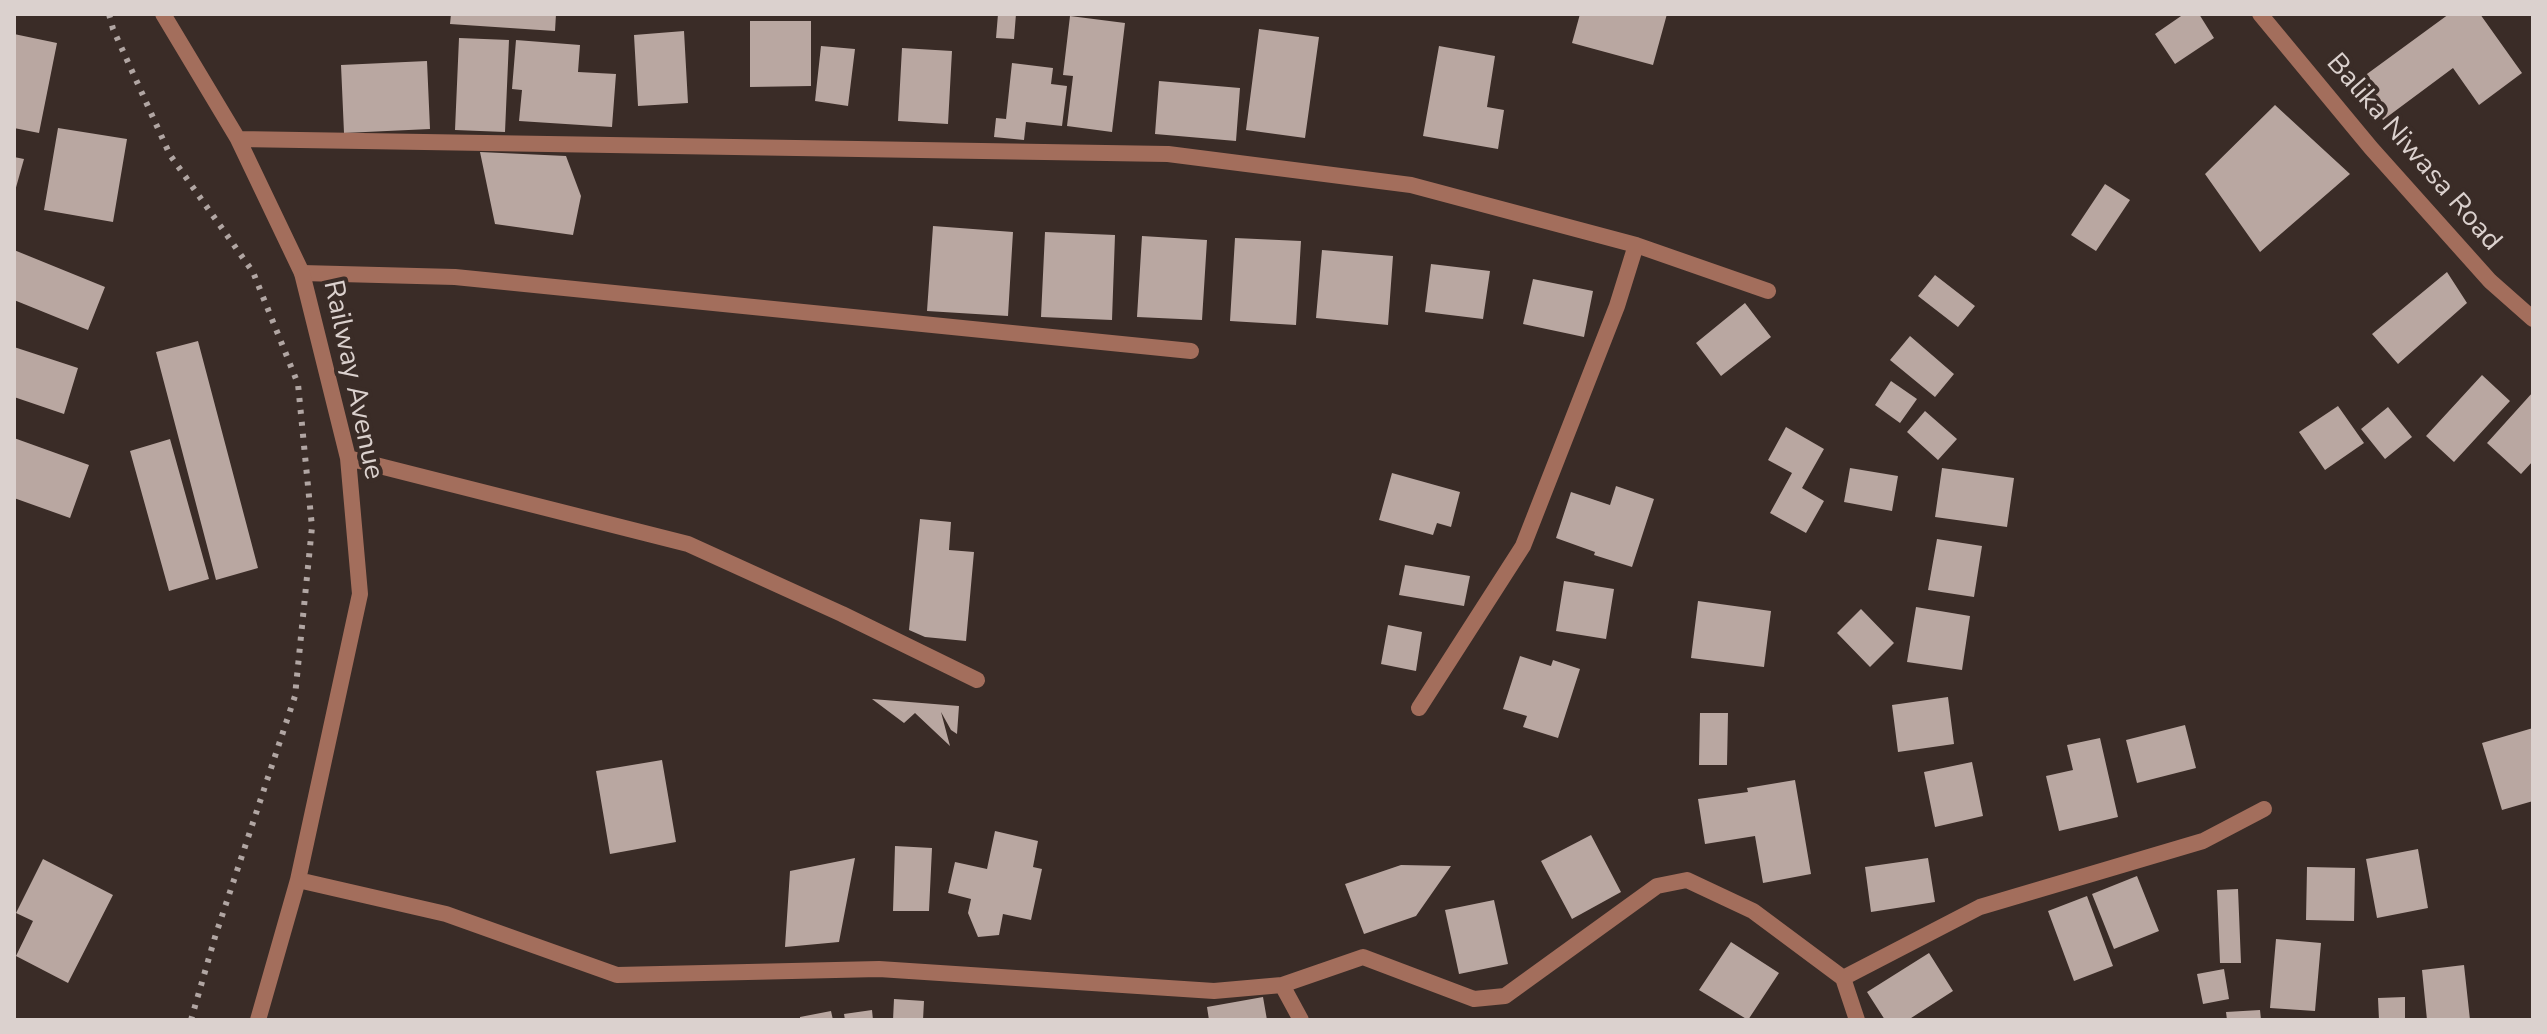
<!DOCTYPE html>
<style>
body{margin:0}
#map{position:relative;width:2547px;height:1034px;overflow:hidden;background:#3a2c27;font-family:"Nunito Sans",sans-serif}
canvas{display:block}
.frame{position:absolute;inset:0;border:16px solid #dbd1ce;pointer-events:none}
</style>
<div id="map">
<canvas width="2547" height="1034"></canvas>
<div class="frame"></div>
</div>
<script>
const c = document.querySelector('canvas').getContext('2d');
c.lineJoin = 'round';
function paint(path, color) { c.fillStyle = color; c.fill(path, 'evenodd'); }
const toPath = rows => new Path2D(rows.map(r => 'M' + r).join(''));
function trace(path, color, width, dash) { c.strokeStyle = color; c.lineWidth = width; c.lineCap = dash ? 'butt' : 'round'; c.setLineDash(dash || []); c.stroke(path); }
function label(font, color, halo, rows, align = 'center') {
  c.font = font + ' "Nunito Sans",sans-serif'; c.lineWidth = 8; c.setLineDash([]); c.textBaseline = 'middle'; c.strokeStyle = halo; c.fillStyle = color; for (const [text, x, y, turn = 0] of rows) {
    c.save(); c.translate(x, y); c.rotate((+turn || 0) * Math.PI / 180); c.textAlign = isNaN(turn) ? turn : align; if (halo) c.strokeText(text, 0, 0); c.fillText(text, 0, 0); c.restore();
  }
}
paint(toPath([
 [451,14,556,14,555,31,450,24],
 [998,14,1016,14,1014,39,996,38],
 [1580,14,1667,14,1653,65,1572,43],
 [2184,14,2199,14,2214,38,2175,64,2155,34],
 [2449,14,2480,14,2522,73,2479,105,2453,68,2383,120,2356,82],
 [1070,16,1125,23,1112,132,1067,126,1073,76,1063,75],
 [750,21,811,21,811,86,750,87],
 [1259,29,1319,37,1305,138,1246,130],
 [684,31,688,103,638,106,634,35],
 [14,34,57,43,39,133,14,128],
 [459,38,509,40,505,132,455,130],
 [516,40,580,45,578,72,616,74,612,127,519,121,522,90,512,89],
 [821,46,855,49,848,106,815,101],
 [1439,46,1495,56,1487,107,1504,110,1498,149,1423,136],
 [902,48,952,51,948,124,898,121],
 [427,61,430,129,344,133,341,65],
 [1012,63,1053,68,1051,84,1067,86,1062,126,1026,122,1024,140,994,137,996,118,1006,119],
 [1159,81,1240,88,1236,141,1155,134],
 [2275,105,2350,174,2260,252,2205,174],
 [58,128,127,139,113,222,44,210],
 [480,152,566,156,581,196,573,235,495,224],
 [14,157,24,159,15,191,14,191],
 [2105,184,2130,200,2096,251,2071,235],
 [933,226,1013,232,1008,316,927,311],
 [1045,232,1115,235,1112,320,1041,317],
 [1142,236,1207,240,1202,320,1137,317],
 [1235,238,1301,241,1296,325,1230,321],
 [14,250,105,287,88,330,14,300],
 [1322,250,1393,256,1388,325,1316,318],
 [1431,264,1490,271,1483,319,1425,312],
 [2447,272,2467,303,2398,364,2372,334],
 [1935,275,1975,306,1958,327,1918,296],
 [1533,279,1593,291,1584,337,1523,324],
 [1745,303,1771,337,1721,376,1696,343],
 [1910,336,1954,374,1935,397,1890,360],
 [198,341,258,568,216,580,156,352],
 [14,347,78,368,64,414,14,397],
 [2482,375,2510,401,2454,462,2426,436],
 [1891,381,1917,399,1900,423,1875,405],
 [2533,392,2533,461,2521,474,2487,443],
 [2338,406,2364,443,2325,470,2299,432],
 [2388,407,2412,437,2385,459,2361,429],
 [1925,411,1957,439,1938,460,1907,432],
 [1786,427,1824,449,1802,488,1824,501,1806,533,1770,513,1792,473,1768,460],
 [14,438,89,465,70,518,14,498],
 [170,439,209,579,169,591,130,451],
 [1850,468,1898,476,1892,511,1844,502],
 [1942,468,2014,478,2007,527,1935,517],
 [1392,473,1460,492,1451,527,1437,523,1433,535,1379,520],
 [1616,486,1654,499,1632,567,1594,555,1595,552,1556,538,1571,492,1610,505],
 [920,519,951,522,949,550,974,552,966,641,925,637,909,630],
 [1937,539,1982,546,1974,597,1928,590],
 [1405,565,1470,576,1464,606,1399,595],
 [1564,581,1614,589,1606,639,1556,631],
 [1698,601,1771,611,1764,667,1691,658],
 [1916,607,1970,616,1962,670,1907,662],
 [1861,609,1894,643,1870,667,1837,633],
 [1388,625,1422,632,1416,671,1381,664],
 [1520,656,1551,666,1553,660,1580,669,1558,738,1523,727,1527,716,1503,709],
 [1948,697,1954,744,1898,752,1892,705],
 [872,699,959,706,957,734,951,730,941,712,950,746,915,713,904,723],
 [1700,713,1728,713,1727,765,1699,765],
 [2185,725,2196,768,2137,783,2126,740],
 [2533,728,2533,801,2502,810,2482,743],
 [2100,738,2118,817,2059,831,2046,776,2073,770,2067,745],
 [662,760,676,842,610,854,596,771],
 [1972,762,1983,816,1935,827,1924,772],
 [1795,780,1811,874,1763,883,1755,836,1705,844,1698,799,1748,792,1747,788],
 [995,831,1038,841,1033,867,1042,869,1031,920,1003,914,999,935,978,937,968,913,971,899,948,893,955,862,987,869],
 [1591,835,1621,892,1572,919,1541,861],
 [895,846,932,848,929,911,893,911],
 [2418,849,2428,908,2377,918,2366,859],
 [855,858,839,942,785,947,790,871],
 [1928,858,1935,902,1871,912,1865,867],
 [43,859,113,895,68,983,16,956,33,921,16,913],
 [1401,865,1451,866,1416,916,1364,934,1345,884],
 [2307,867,2355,868,2354,921,2306,920],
 [2137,876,2159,931,2114,949,2092,894],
 [2238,889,2241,963,2220,963,2217,890],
 [2087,896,2113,966,2074,981,2048,911],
 [1494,900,1508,964,1459,974,1445,910],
 [2276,939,2321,943,2315,1011,2270,1008],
 [1731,942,1779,973,1748,1020,1699,990],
 [1929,953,1953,991,1908,1020,1885,1020,1867,992],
 [2464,965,2470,1020,2427,1020,2422,970],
 [2224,969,2229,999,2203,1004,2197,974],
 [1263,997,1267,1020,1209,1020,1207,1007],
 [2405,997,2405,1020,2379,1020,2378,998],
 [894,999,924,1001,923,1020,893,1020],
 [872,1010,873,1020,845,1020,844,1014],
 [2260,1010,2261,1020,2227,1020,2226,1012],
 [831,1011,833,1020,800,1020,800,1017]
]), '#b9a7a1');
trace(toPath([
 [302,273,455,277,1191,351]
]), '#a36e5c', 16);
trace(toPath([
 [163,14,238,139,302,273,348,458,360,594,298,880,258,1020],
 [238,139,1168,154,1411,185,1636,245,1768,291],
 [348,458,688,544,842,614,977,680],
 [1419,708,1523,546,1617,306,1636,245],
 [298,880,446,914,617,975,879,969,1214,991,1282,985,1363,957,1474,999,1505,996,1657,886,1687,880,1753,911,1843,978,1980,907,2203,841,2264,809],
 [1843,978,1857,1020],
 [1282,985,1301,1020]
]), '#a36e5c', 16);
trace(toPath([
 [2260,14,2371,148,2490,281,2533,319]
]), '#a36e5c', 16);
trace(toPath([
 [109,14,113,29,170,155,253,272,298,384,312,527,295,696,215,937,191,1020]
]), '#b1a6a3', 6, [4, 8]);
label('28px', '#dbd1ce', '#3a2c27', [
 ["Balika Niwasa Road",2413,153,49],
 ["Railway Avenue",352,380,78]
]);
</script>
